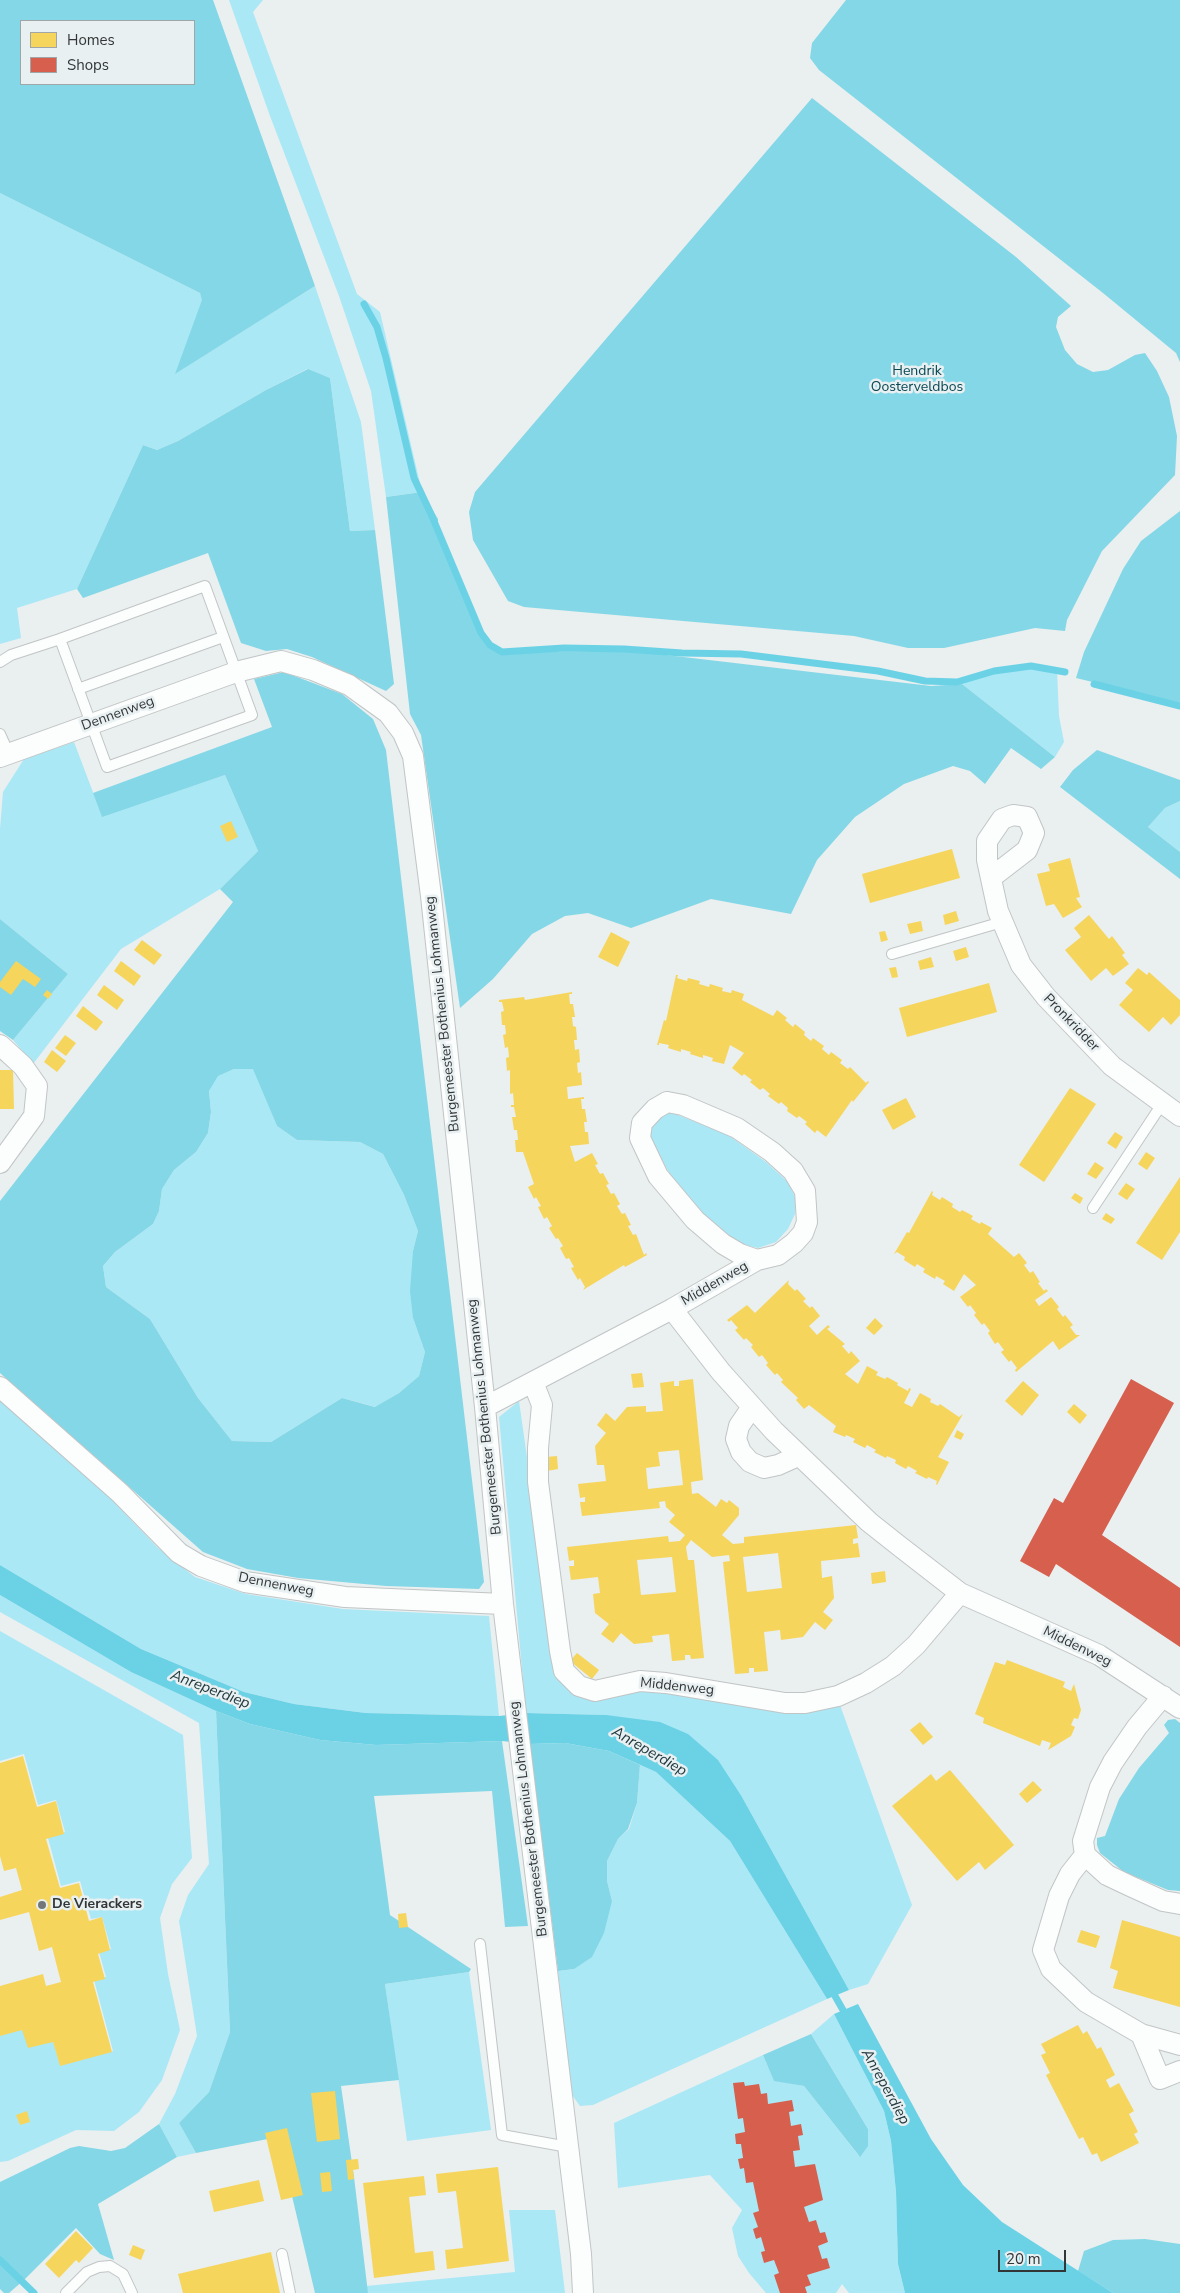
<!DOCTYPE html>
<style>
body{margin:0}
#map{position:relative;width:1180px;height:2293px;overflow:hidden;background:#eaeff0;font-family:"Nunito Sans",sans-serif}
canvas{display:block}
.legend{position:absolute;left:20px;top:20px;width:175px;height:65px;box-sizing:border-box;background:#e8f0f2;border:1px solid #a0a6a7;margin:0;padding:6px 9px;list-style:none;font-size:15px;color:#333637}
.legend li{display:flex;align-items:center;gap:10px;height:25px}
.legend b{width:25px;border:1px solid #a0a6a7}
.scale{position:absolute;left:998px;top:2250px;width:68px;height:22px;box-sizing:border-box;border:2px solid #333637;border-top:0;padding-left:6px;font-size:15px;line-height:18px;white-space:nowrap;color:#333637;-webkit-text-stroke:4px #e8f0f2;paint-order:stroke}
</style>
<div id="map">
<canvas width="1180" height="2293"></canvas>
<ul class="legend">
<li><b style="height:14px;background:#f6d55c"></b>Homes</li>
<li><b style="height:14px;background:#d6604d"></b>Shops</li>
</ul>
<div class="scale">20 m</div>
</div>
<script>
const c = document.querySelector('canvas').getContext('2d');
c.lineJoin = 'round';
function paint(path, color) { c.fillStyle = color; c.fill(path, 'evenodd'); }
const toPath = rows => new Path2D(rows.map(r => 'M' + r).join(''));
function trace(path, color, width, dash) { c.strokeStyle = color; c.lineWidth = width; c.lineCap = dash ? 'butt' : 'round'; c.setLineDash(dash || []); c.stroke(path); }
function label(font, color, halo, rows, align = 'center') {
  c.font = font + ' "Nunito Sans",sans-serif'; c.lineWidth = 5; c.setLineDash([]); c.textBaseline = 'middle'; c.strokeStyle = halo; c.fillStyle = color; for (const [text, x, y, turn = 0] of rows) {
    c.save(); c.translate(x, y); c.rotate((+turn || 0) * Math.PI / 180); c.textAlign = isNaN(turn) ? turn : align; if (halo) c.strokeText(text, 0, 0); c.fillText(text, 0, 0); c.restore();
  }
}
paint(toPath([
 [229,0,263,0,253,12,357,294,380,312,422,492,386,497,371,391,339,296,270,116],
 [0,193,200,293,203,300,176,373,315,286,361,422,375,530,350,531,330,378,307,369,266,390,178,441,157,450,143,445,77,589,17,608,21,638,0,644],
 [1028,666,1057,670,1059,716,1064,742,1055,757,962,684,994,671],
 [74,742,102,816,225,775,258,851,220,889,121,949,33,1064,13,1040,68,974,0,919,0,829,3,792,24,759],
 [1180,801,1180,852,1148,827,1165,808],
 [234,1069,254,1069,277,1126,297,1140,360,1142,383,1154,404,1195,418,1231,413,1251,413,1318,425,1352,419,1376,399,1393,376,1407,342,1398,271,1442,232,1441,198,1398,150,1319,106,1287,103,1266,115,1252,153,1224,159,1211,162,1189,174,1170,196,1152,208,1133,211,1112,209,1091,217,1076],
 [673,1113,728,1135,766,1162,788,1182,796,1199,795,1214,788,1229,776,1242,758,1248,741,1244,728,1237,707,1218,672,1178,652,1142,648,1130,663,1114],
 [0,1397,108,1496,158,1548,195,1577,246,1594,343,1609,489,1616,499,1716,366,1713,294,1704,244,1692,141,1649,0,1565],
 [519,1401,558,1676,803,1714,840,1705,912,1905,868,1984,849,1990,742,1797,606,1715,526,1713,499,1417],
 [0,1595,131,1672,216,1711,230,2032,209,2092,179,2123,196,2153,177,2157,159,2124,175,2094,197,2036,179,1921,188,1895,209,1864,199,1723,0,1612],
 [0,1631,183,1735,192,1858,172,1884,160,1918,168,1974,180,2030,162,2080,139,2112,114,2131,76,2130,8,2161,0,2162,0,2035,24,2028,53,2041,60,2065,113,2051,94,1980,106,1977,99,1952,111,1949,102,1917,91,1919,80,1881,61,1886,48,1838,65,1832,56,1800,38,1805,24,1754,0,1761],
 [640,1765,656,1772,730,1841,827,1999,593,2105,580,2106,572,2095,558,1971,574,1969,612,1901,607,1881,607,1861,618,1839,629,1829,637,1803],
 [469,1972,491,2130,407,2141,385,1984],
 [834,2014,884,2111,891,2141,896,2192,898,2264,905,2293,849,2293,842,2284,836,2293,766,2293,749,2273,738,2256,732,2228,742,2210,710,2175,618,2188,614,2123,763,2055,774,2080,804,2086,859,2156,868,2129,811,2034],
 [509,2210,555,2210,565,2293,368,2293,366,2286,515,2272]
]), '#aae8f6');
paint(toPath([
 [0,0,213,0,315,286,175,374,202,300,200,293,0,193],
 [21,21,194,21,194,84,21,84],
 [846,0,1180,0,1180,362,1176,353,1103,293,819,70,810,58,812,43],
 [812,98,1016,257,1071,306,1058,317,1056,327,1065,350,1077,364,1093,372,1108,370,1135,355,1145,353,1157,371,1169,397,1177,436,1175,475,1102,551,1067,620,1065,631,1035,628,944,648,908,648,854,636,524,607,508,601,473,540,469,512,475,492],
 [308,369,330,378,350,531,375,530,394,684,386,691,312,657,287,649,266,651,241,643,208,553,83,598,77,589,143,445,157,450,178,441,266,390],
 [422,492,438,519,438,528,485,643,497,652,632,651,931,686,962,684,1055,757,1041,769,1011,748,985,784,970,771,953,766,904,784,855,817,817,860,791,914,711,899,631,928,588,913,565,916,532,934,493,979,460,1008,421,735,410,714,386,497],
 [1180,511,1180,703,1076,678,1084,652,1123,569,1141,541],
 [284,672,342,694,373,719,386,750,484,1582,479,1589,386,1586,298,1578,247,1569,203,1552,0,1373,0,1201,233,902,220,889,258,851,225,775,102,817,93,793,272,727,254,679],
 [234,1069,253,1069,277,1126,297,1140,360,1142,383,1154,404,1195,418,1231,413,1251,410,1291,413,1318,425,1352,419,1376,399,1393,375,1407,342,1398,271,1442,232,1441,198,1398,150,1319,106,1287,103,1266,115,1252,153,1224,159,1211,162,1189,174,1170,196,1152,208,1133,211,1112,209,1091,218,1076],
 [1097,750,1180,780,1180,801,1165,808,1148,827,1180,852,1180,879,1060,787,1073,770],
 [0,919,68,974,13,1040,0,1031],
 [216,1711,250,1724,320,1740,376,1745,502,1741,528,1926,505,1927,492,1791,374,1796,390,1915,471,1969,469,1972,385,1984,399,2080,341,2086,354,2177,368,2293,315,2293,278,2137,196,2153,179,2123,209,2092,230,2032],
 [1175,1719,1180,1723,1180,1891,1168,1890,1124,1872,1100,1853,1097,1845,1097,1838,1105,1836,1119,1799,1139,1768,1169,1733,1164,1725,1168,1720],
 [565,1743,609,1751,640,1765,637,1803,628,1829,618,1839,607,1861,607,1881,612,1901,604,1933,592,1957,574,1969,558,1971,530,1744],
 [811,2034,868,2129,868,2146,860,2157,804,2086,774,2081,763,2055],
 [159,2124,177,2157,98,2204,114,2260,100,2254,76,2228,24,2280,9,2293,4,2293,0,2289,0,2182,70,2148,79,2146,111,2151,125,2148],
 [1145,2239,1180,2244,1180,2293,1113,2293,1078,2271,1084,2251,1113,2240]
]), '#84d7e6');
paint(toPath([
 [0,1565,141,1649,244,1692,294,1704,366,1713,499,1716,526,1713,606,1715,660,1722,688,1734,718,1760,742,1797,849,1990,827,1999,730,1841,656,1772,609,1751,565,1743,530,1744,502,1741,376,1745,320,1740,250,1724,216,1711,131,1672,0,1595],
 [858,2004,931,2139,963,2185,1002,2222,1113,2293,905,2293,898,2264,896,2192,891,2141,884,2111,834,2014]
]), '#6bd2e6');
paint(toPath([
 [231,821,238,837,227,842,220,826],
 [952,849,960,878,870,903,862,874],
 [1070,858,1080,897,1076,898,1082,907,1063,918,1054,904,1046,906,1037,874,1050,871,1048,864],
 [956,911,959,921,945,925,943,915],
 [1089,915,1109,939,1112,936,1125,953,1122,955,1129,964,1113,976,1106,968,1091,981,1065,950,1081,937,1074,928],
 [921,921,923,931,910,934,907,924],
 [885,931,888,940,881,942,879,932],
 [611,932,630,942,618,967,598,957],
 [142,940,162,955,154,965,134,950],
 [966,947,969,957,956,961,953,951],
 [931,957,934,967,920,970,918,961],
 [16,961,41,979,35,987,23,979,11,995,0,987,0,982],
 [121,961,141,976,134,986,114,971],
 [896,967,898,977,892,978,889,968],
 [1138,968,1147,975,1149,972,1180,1000,1180,1015,1171,1025,1163,1017,1149,1032,1119,1005,1133,990,1125,983],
 [676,975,678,975,677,978,687,981,688,978,700,981,699,984,709,987,710,984,723,988,722,991,731,993,732,990,744,994,742,1000,773,1016,777,1010,787,1018,785,1020,793,1027,795,1024,805,1032,804,1035,811,1041,813,1038,824,1046,822,1049,829,1055,831,1052,842,1060,840,1063,848,1069,850,1067,866,1083,868,1081,869,1082,853,1102,852,1100,826,1137,817,1130,815,1133,805,1124,807,1122,799,1116,797,1118,787,1111,788,1108,781,1102,779,1104,768,1096,770,1094,763,1088,760,1090,750,1082,752,1080,744,1074,742,1076,732,1068,744,1053,730,1045,724,1064,712,1061,713,1058,703,1055,703,1058,690,1054,691,1052,681,1049,681,1052,668,1048,669,1045,659,1043,659,1045,657,1045,664,1020,666,1021],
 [989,983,997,1012,907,1037,899,1008],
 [104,985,124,1000,117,1010,97,995],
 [47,990,52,994,48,999,43,995],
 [572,992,572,994,569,994,570,1004,573,1004,575,1017,572,1017,573,1026,576,1027,577,1040,574,1040,575,1050,579,1049,580,1062,577,1063,578,1073,581,1072,582,1085,567,1087,568,1099,584,1097,584,1099,581,1099,582,1109,585,1109,587,1122,584,1122,585,1132,588,1132,589,1144,570,1146,575,1162,592,1153,598,1164,595,1165,600,1174,603,1173,609,1184,606,1185,611,1194,614,1193,620,1204,617,1206,622,1214,625,1213,631,1225,628,1226,633,1235,636,1234,644,1255,646,1253,647,1255,625,1267,624,1265,583,1290,585,1287,580,1278,578,1280,571,1268,574,1267,569,1258,566,1259,560,1248,563,1246,558,1238,556,1239,549,1228,552,1226,547,1217,544,1219,538,1207,541,1206,536,1197,534,1199,528,1187,534,1184,523,1152,516,1152,515,1140,518,1140,517,1130,514,1130,512,1117,516,1117,514,1107,511,1107,511,1105,514,1105,513,1093,510,1094,510,1070,507,1071,506,1058,509,1057,508,1047,505,1048,503,1035,506,1034,505,1025,502,1025,501,1012,504,1011,502,1002,499,1002,499,1000,524,997,525,1000],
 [83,1006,103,1022,96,1031,76,1016],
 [65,1035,76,1043,66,1056,55,1048],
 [52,1050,66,1061,57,1072,44,1062],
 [0,1070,13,1070,14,1109,0,1109],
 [1070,1088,1096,1104,1044,1182,1019,1165],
 [906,1098,916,1117,893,1130,882,1110],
 [1115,1132,1123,1137,1116,1149,1107,1143],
 [1146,1152,1155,1158,1147,1170,1138,1164],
 [1095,1162,1104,1168,1096,1179,1087,1174],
 [1180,1177,1180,1232,1162,1260,1136,1243],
 [1126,1183,1135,1189,1127,1200,1118,1194],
 [932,1191,933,1192,932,1195,940,1200,942,1197,953,1204,952,1207,960,1212,962,1210,973,1216,971,1219,980,1224,981,1222,992,1228,988,1234,1014,1257,1019,1253,1027,1263,1024,1265,1030,1273,1033,1271,1040,1282,1038,1283,1044,1291,1046,1289,1048,1291,1035,1300,1039,1306,1051,1297,1059,1307,1057,1309,1063,1317,1065,1315,1073,1325,1070,1327,1076,1335,1080,1335,1059,1350,1053,1341,1016,1372,1015,1370,1017,1368,1011,1360,1009,1362,1001,1352,1004,1350,998,1342,995,1344,988,1333,990,1331,984,1323,982,1325,974,1315,976,1313,970,1305,968,1307,960,1297,976,1285,964,1274,954,1291,943,1284,945,1281,936,1276,935,1279,923,1272,925,1269,917,1264,915,1267,904,1260,905,1257,897,1252,894,1254,907,1232,909,1233],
 [1075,1193,1083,1198,1080,1204,1071,1198],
 [1106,1213,1115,1219,1111,1224,1102,1219],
 [789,1280,788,1284,795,1291,797,1289,806,1299,803,1301,810,1308,812,1306,820,1316,809,1326,817,1335,828,1325,830,1327,827,1329,845,1344,842,1346,849,1354,851,1351,860,1361,845,1374,858,1384,867,1366,878,1372,876,1375,885,1379,887,1377,898,1383,897,1385,908,1391,909,1388,911,1389,904,1403,912,1407,920,1393,931,1399,930,1402,938,1406,940,1404,959,1417,963,1414,938,1457,949,1462,937,1485,936,1484,937,1481,928,1477,927,1479,915,1473,917,1471,908,1466,906,1469,895,1463,896,1460,887,1456,886,1458,874,1452,876,1450,867,1445,865,1448,853,1442,855,1439,846,1435,845,1437,833,1432,836,1426,809,1405,804,1409,796,1400,798,1398,781,1382,783,1380,777,1373,775,1375,766,1365,768,1363,762,1355,759,1357,751,1347,753,1345,746,1338,744,1340,735,1330,738,1328,731,1320,729,1322,727,1320,747,1305,755,1313],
 [875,1318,883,1326,874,1335,866,1328],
 [642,1373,644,1387,633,1388,631,1374],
 [693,1379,703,1480,691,1482,692,1494,698,1493,716,1507,721,1499,727,1503,729,1500,739,1508,739,1515,722,1535,733,1544,744,1543,744,1537,856,1525,858,1538,853,1539,853,1544,858,1543,860,1557,821,1561,822,1578,832,1576,834,1598,823,1612,833,1620,825,1630,815,1622,803,1637,781,1640,780,1630,764,1632,768,1671,754,1672,754,1668,749,1668,749,1673,735,1674,723,1562,730,1561,729,1555,712,1557,691,1540,686,1547,688,1560,694,1560,704,1658,691,1659,690,1655,685,1655,685,1660,672,1661,669,1634,652,1636,653,1642,634,1644,621,1633,613,1643,601,1634,609,1624,595,1613,593,1594,600,1593,598,1577,571,1580,569,1566,574,1566,574,1560,569,1561,567,1547,668,1536,669,1542,680,1541,685,1535,669,1522,675,1515,666,1507,665,1501,659,1502,660,1508,582,1516,580,1502,585,1502,585,1497,580,1498,578,1484,606,1481,604,1465,597,1465,595,1446,606,1433,597,1425,606,1413,615,1421,627,1407,646,1406,646,1412,663,1411,660,1383,674,1381,674,1386,679,1386,679,1381],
 [679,1450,683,1485,648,1489,646,1468,660,1466,658,1452],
 [778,1553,782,1588,747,1592,743,1557],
 [672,1557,676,1592,641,1595,637,1560],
 [1023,1381,1039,1395,1022,1416,1005,1401],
 [1074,1404,1087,1415,1080,1424,1067,1412],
 [957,1430,964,1434,961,1440,954,1437],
 [557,1456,558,1469,547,1471,546,1457],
 [885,1571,886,1582,872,1584,871,1573],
 [577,1653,599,1670,592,1679,570,1661],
 [1007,1660,1065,1682,1063,1687,1071,1691,1074,1684,1081,1710,1078,1719,1074,1718,1071,1725,1075,1727,1071,1736,1048,1750,1051,1743,1042,1740,1040,1746,983,1723,984,1718,975,1714,995,1662,1005,1665],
 [920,1722,933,1737,923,1745,910,1730],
 [23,1756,37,1807,56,1801,64,1834,46,1839,60,1888,79,1883,89,1921,102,1917,110,1950,98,1954,105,1979,93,1982,112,2052,60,2066,53,2042,28,2048,22,2030,0,2036,0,1986,43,1974,46,1986,61,1982,52,1947,39,1951,29,1912,0,1920,0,1897,22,1890,16,1868,4,1871,0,1856,0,1763],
 [950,1770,1014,1845,985,1870,979,1862,957,1881,892,1806,931,1774,936,1781],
 [1033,1781,1042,1790,1027,1803,1019,1794],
 [406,1913,408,1927,399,1928,398,1914],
 [1122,1920,1180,1937,1180,2007,1113,1988,1118,1971,1110,1968],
 [1081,1930,1100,1936,1096,1948,1077,1942],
 [1078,2025,1083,2034,1087,2031,1097,2049,1101,2047,1115,2075,1106,2080,1110,2088,1119,2083,1134,2111,1129,2114,1138,2132,1134,2134,1139,2143,1101,2162,1097,2153,1092,2155,1083,2137,1079,2139,1046,2075,1050,2073,1041,2055,1046,2053,1041,2044],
 [335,2091,340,2139,317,2142,311,2093],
 [27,2111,30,2122,20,2125,16,2115],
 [287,2128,303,2195,281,2200,265,2133],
 [358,2159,359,2169,353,2170,354,2179,348,2180,346,2160],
 [498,2167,509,2261,447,2269,445,2250,463,2248,456,2191,438,2193,436,2174],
 [330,2172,332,2191,322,2192,320,2173],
 [424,2176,426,2195,409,2197,415,2253,433,2251,435,2270,374,2278,363,2183],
 [259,2180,264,2201,214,2212,209,2191],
 [76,2231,93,2248,79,2263,76,2260,59,2278,45,2264],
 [133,2245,145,2250,141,2260,129,2255],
 [271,2252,280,2293,183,2293,178,2274]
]), '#f6d55c');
paint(toPath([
 [1131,1379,1174,1403,1102,1535,1180,1588,1180,1647,1056,1564,1049,1577,1020,1561,1054,1498,1063,1503],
 [744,2082,745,2086,759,2084,761,2094,767,2093,768,2104,792,2100,794,2111,789,2112,791,2126,801,2124,803,2135,798,2136,800,2150,793,2151,795,2167,815,2164,823,2200,804,2207,809,2222,816,2220,820,2233,825,2232,828,2242,818,2246,822,2259,827,2258,830,2268,807,2275,811,2285,805,2287,807,2293,780,2293,774,2275,779,2273,774,2260,764,2263,761,2252,765,2251,761,2237,756,2239,753,2229,758,2227,753,2213,759,2211,753,2182,746,2183,744,2168,740,2169,738,2159,743,2158,741,2144,736,2144,735,2134,745,2132,743,2118,738,2119,733,2083]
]), '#d6604d');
trace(toPath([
 [364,304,377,327,386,358,414,478,431,514,481,633,490,645,502,652,564,648,624,649,682,653,741,654,878,671,925,681,957,682,994,671,1031,666,1065,672],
 [1094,684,1180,706],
 [831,1989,847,2017],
 [0,2260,34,2293]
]), '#6bd2e6', 7);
const service = toPath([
 [205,586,252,715,107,767,60,639,205,586],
 [0,662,11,655,60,639],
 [78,689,223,637],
 [0,734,9,754],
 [892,954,1002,922],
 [1093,1208,1162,1104],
 [480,1944,502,2135,568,2147],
 [282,2254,290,2293],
 [66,2293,87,2272,99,2267,110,2266,123,2274,132,2293]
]);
const minor = toPath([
 [0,757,236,672,281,661,313,670,349,685,388,713,403,733,413,756,431,896,485,1407,503,1604,581,2254,583,2293],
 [992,877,1027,850,1034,833,1027,817,1013,815,1002,819,987,841,987,860,998,911,1021,965,1046,997,1112,1066,1180,1116],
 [0,1045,23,1066,37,1086,34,1116,0,1163],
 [667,1102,683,1105,737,1128,772,1152,793,1171,805,1191,807,1222,803,1233,794,1243,778,1255,757,1260,740,1254,723,1244,695,1220,658,1176,640,1138,642,1123,655,1109,667,1102],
 [672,1309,721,1372,774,1431,869,1522,898,1545,960,1593,1099,1655,1180,1708],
 [533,1382,542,1405,538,1448,538,1482,560,1651,564,1671,579,1686,595,1691,640,1681,666,1683,785,1703,805,1703,838,1696,866,1683,893,1666,916,1645,960,1593],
 [0,1387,120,1493,179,1553,201,1566,245,1582,345,1597,503,1604],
 [485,1407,672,1309,757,1260],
 [752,1407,739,1426,736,1439,741,1452,750,1462,764,1468,778,1465,798,1456],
 [1085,1855,1083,1841,1100,1787,1113,1762,1137,1727,1163,1696],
 [1180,1904,1163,1901,1130,1886,1107,1875,1085,1855,1070,1874,1059,1896,1043,1950,1051,1969,1086,2002,1141,2034,1180,2045],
 [1141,2034,1160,2079,1180,2071]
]);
trace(service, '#c1c5c5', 12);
trace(minor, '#c1c5c5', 22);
trace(service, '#fcfdfd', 10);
trace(minor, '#fcfdfd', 20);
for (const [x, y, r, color] of [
 [42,1905,5,"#737778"]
]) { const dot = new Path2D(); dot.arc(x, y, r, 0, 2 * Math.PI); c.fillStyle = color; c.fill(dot); trace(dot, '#e8f0f2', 2); }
label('14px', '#094753', '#e8f0f2', [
 ["Hendrik",917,372],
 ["Oosterveldbos",917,388]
]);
label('14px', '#333637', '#e8f0f2', [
 ["Dennenweg",118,714,-20],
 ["Burgemeester Bothenius Lohmanweg",443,1014,-96],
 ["Pronkridder",1071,1023,46],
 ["Middenweg",715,1284,-30],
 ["Burgemeester Bothenius Lohmanweg",485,1417,-96],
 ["Dennenweg",276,1585,11],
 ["Middenweg",1077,1647,26],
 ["Middenweg",677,1687,6],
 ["Burgemeester Bothenius Lohmanweg",529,1819,-97]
]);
label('bold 14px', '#333637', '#e8f0f2', [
 ["De Vierackers",52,1905]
], 'left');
label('italic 15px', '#22393e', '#e8f0f2', [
 ["Anreperdiep",210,1690,21],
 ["Anreperdiep",649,1752,30],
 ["Anreperdiep",885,2087,61]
]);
</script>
